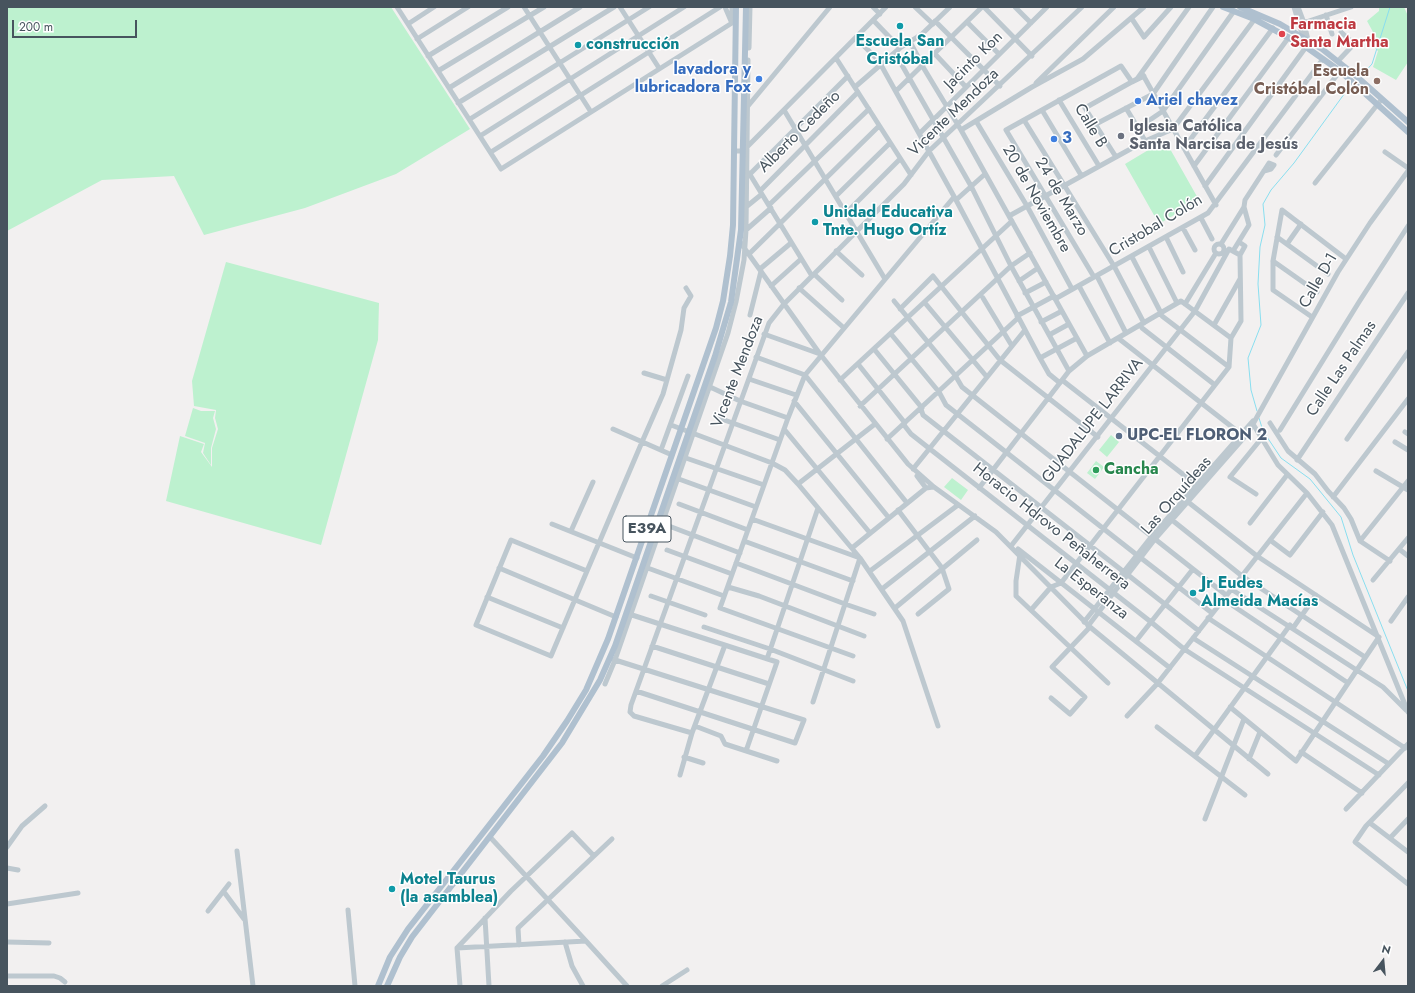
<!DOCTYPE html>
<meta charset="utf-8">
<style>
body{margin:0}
#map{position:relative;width:1415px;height:993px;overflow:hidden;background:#f2f0f0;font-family:Jost,sans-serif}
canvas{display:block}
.frame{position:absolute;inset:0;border:8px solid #47545e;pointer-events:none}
.north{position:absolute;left:1363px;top:941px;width:40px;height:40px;-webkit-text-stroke:3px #fff;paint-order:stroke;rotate:16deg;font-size:11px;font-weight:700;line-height:16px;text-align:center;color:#47545e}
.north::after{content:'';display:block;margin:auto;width:14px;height:18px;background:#47545e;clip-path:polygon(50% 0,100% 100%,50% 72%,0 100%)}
.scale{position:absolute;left:12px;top:20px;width:125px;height:18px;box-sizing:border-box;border:2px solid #47545e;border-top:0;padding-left:5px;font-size:12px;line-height:14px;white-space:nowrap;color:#47545e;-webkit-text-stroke:3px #fff;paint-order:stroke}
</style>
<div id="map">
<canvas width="1415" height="993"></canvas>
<div class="frame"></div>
<div class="north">N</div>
<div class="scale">200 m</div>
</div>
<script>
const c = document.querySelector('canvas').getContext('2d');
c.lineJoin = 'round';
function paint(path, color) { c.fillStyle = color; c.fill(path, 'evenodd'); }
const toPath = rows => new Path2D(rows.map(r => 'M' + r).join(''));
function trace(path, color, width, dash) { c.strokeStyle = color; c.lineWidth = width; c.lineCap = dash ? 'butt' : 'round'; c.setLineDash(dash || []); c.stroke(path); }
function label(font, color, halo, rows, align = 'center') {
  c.font = font + ' Jost,sans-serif'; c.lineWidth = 3; c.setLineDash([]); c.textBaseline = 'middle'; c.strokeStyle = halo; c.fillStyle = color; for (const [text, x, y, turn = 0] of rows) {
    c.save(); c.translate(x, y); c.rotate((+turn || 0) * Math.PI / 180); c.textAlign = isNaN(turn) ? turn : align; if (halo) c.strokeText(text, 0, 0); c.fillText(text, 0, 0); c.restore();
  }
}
paint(toPath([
 [7,7,391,7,470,129,396,174,305,208,204,235,174,176,102,180,7,231],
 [1379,7,1404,7,1408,16,1408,62,1396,80,1373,67,1378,51,1369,44,1373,32,1367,21,1379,11],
 [1165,140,1199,200,1159,224,1125,164],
 [226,262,379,303,378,340,321,545,166,501,180,436,204,444,201,452,212,467,212,448,218,429,215,418,216,410,194,406,192,381],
 [193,408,201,411,215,411,213,418,216,429,211,448,211,465,203,453,205,443,185,436],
 [1111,435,1119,442,1107,457,1099,450],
 [1096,461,1104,467,1095,479,1087,473],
 [952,478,968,490,961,500,944,487]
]), '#bdf1cf');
trace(toPath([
 [1361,76,1372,64,1390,7],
 [1257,411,1251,390,1248,358,1261,325,1258,284,1260,247,1265,225,1263,204,1271,190,1294,163,1350,86],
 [1259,418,1263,431,1281,458,1310,479,1341,517,1353,555,1408,691]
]), '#89deef', 1);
trace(toPath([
 [397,7,501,169,732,23,732,7],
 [524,7,591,112],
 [620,7,659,68],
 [725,7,731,21],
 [873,7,880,14],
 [915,7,933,24],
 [984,7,1032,56],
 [1015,7,1031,23],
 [1294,7,1303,37,1302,45],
 [1326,15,1332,34],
 [1132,19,1144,37,1171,7],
 [873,20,900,48],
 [935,21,1000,86],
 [967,22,999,54],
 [408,24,434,7],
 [1300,24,1351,7],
 [856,38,882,64],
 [417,39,468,7],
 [910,42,923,66],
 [749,48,750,7],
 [895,53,971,186,1011,266,1069,371],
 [935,54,966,87],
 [428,56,508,7],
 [836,58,911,175],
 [1338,61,1354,44,1341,32],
 [881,65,956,200,1040,358,1077,338],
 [923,67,961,130,1087,356],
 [438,71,544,7],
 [1143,75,1216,205],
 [1036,83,1114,7],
 [855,87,900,48,922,34,950,7],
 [449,88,580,7],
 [896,91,982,7],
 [1059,100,1099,166],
 [458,103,614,7],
 [748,106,830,7],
 [1126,108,1138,128],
 [784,110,885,279],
 [1042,110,1081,175],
 [470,119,649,7],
 [1024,120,1114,266,1144,323],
 [976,121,1027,206,1072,289],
 [1096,124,1153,94,1213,7],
 [961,130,1032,87,1083,59,1144,7],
 [920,133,1047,7],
 [480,136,684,7],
 [1145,141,1138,128,1163,111,1234,11],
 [1184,148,1273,28],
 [734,151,743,151,747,147,886,7],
 [491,152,720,7],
 [1385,152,1408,168],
 [1276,155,1340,71],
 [1116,157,1085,108,1137,79,1189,7],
 [1194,166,1289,37],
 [749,173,812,276],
 [747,177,848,76],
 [1315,183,1381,100],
 [1205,186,1306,47,1308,40,1304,23,1298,7],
 [760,191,858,92],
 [836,196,890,143],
 [956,200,985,174],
 [769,205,869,109],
 [746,207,762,194],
 [846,213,900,159],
 [1009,216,1145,141,1173,129,1257,16],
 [1201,218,1212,239],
 [1183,228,1195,250],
 [746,230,771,208],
 [1166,237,1183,272],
 [1277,237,1328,274],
 [740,242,820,354,908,464,934,487,996,532,1090,627,1268,774],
 '1214 249a5 5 0 1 1 10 0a5 5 0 1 1-10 0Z',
 [1221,244,1244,207,1245,200,1269,163,1274,165,1271,169,1264,171],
 [1287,244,1301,224],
 [1149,247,1177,303],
 [836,251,862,275],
 [1233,251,1249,225,1244,207],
 [749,254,879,126],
 [1132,257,1161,313],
 [1273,261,1317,292],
 [760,269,791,243],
 [814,274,842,300],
 [1097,276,1126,333],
 [1094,277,1006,130,1121,66,1132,82,1144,76],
 [1019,281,1038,268],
 [771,286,801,259],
 [1079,286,1110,343],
 [799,288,844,328],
 [1025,293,1046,282],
 [983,298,1012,346],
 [1055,299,1208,213,1323,59],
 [894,301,955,375,962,387,1226,595],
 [925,303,987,377],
 [1185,304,1216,253],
 [900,309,933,276,1000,360,1098,437],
 [750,315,761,271],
 [1017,316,1054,296],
 [1162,316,1229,367],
 [1312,317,1273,290,1273,261,1282,210,1346,259],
 [1041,322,1062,311],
 [1214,325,1240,279],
 [1142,328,1215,385],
 [764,334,820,354],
 [891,334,939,392,946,405,1137,555],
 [1049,335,1069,324],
 [1118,338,1241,434],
 [874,349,922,408],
 [756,357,805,375,907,503],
 [1040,358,1049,374,1060,383],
 [858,364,905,423],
 [644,373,667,380],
 [749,379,796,395],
 [840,380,1012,221],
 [1062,380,1198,486],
 [708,386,740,401,788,418],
 [794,401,889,518],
 [860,406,1011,266,1030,253],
 [921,409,923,415,1124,572],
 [716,417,780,440],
 [1270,423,1288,451,1315,474,1328,491,1344,508,1351,519,1360,541,1390,561],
 [1253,424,1278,465,1307,493,1332,525,1408,712],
 [671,425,772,463,785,470,798,484,860,558,903,621,938,726],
 [904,425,911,434,930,449,1151,622,1184,649,1379,775],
 [613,429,672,455],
 [784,429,870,533],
 [1280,430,1359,302,1408,226],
 [1405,432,1408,434],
 [887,439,1018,318],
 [1347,439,1408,352],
 [1395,442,1408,450],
 [661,450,688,376],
 [683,457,764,485],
 [1297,460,1408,293],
 [913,469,1025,330],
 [1376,471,1408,490],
 [917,476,926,488],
 [676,478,756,507],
 [798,484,875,424],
 [979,488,1069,371,1087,356,1181,301,1231,338],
 [1256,494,1230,477,1261,439],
 [1333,497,1408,399],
 [1188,502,1257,556,1379,637,1296,761,1230,707],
 [679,504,748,530],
 [898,510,942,568,949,589,918,614],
 [1172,520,1242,576,1365,657],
 [661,523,740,553],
 [1250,523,1287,475],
 [552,524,637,558],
 [571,531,593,482],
 [1270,540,1290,555,1323,512],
 [744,541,853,581],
 [1360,541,1408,481],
 [1011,546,1195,311,1229,249,1240,255],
 [852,548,926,488,933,487],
 [1018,549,1170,668],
 [1399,549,1408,556],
 [667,550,732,574],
 [1020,554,1016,581,1016,596,1108,683],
 [1141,558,1212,613],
 [736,563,845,604,860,558,752,519],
 [645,567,724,596],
 [499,568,616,617],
 [587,571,511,540,476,625,551,656,587,571,642,442,663,394,681,330,684,308,691,296,686,288],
 [870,571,958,505],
 [1128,575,1199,631],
 [1373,580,1408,538],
 [728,587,759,596,864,636],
 [882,589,975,516],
 [1231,589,1383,687,1406,710],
 [651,596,705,615],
 [487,597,563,628],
 [1223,599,1348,683],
 [895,608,977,540],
 [1031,610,1051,587,1061,583,1229,367,1231,338,1241,321,1240,255,1245,246,1239,242],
 [629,614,777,662,746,751],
 [1208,618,1405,748],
 [1391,621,1408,597],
 [1084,622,1152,536,1253,421],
 [1088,626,1155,539,1248,433,1338,272,1370,223,1408,171],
 [704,627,770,649,853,681],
 [1293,628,1316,595],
 [1193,638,1389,764],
 [1136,641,1193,569],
 [652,646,769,684],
 [853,656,720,608,788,418,805,375,954,197],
 [612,659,804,720,795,743,636,691],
 [767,659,818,508],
 [605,684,615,660,728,333,736,302,744,260,746,230,748,60],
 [1051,698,1070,714,1085,697,1052,667,1090,627],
 [813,702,845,604,874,614],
 [1127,716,1157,684,1307,493],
 [695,726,721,736,725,744,777,761],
 [1157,727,1245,795],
 [692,733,634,716,630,712,631,705,769,323,784,304,904,184,929,151,1082,7],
 [1301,752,1362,793],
 [1195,756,1290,625],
 [684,757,703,763],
 [1249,759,1260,732],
 [680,775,692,733,725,645],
 [1408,783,1366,826,1355,842,1408,884],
 [1346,809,1408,744],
 [1205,819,1244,719],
 [1370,823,1408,852],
 [1390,838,1408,819],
 [7,847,22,826,45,806],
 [237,851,253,986],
 [594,856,612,839],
 [7,868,18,870],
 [224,892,244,919],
 [7,904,78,893],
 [348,910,355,986],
 [208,911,229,884],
 [485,918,489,986],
 [586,941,627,986],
 [7,942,49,943],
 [565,942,572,966,583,986],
 [457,948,586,941,490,837],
 [7,976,54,976,60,978,65,982],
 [460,986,457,948,511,891,572,833,594,856,518,928,519,945],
 [662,986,687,970]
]), '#bdc8cf', 5);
trace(toPath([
 [1223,7,1254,19,1306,47,1340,71,1408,132],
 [1240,7,1280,24,1322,49,1355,75,1408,122],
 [378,986,390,957,408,929,543,756,567,721,586,690,608,639,716,328,723,301,730,256,733,225,736,7],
 [387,986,400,957,412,937,562,743,600,680,615,646,715,356,731,302,741,230,746,7]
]), '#afc0cf', 6);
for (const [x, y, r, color] of [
 [900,26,4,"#0f9aa8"],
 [1282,34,4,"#e0444e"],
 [578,45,4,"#0f9aa8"],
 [759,79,4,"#3f7fe0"],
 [1377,81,4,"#8d6e63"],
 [1138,101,4,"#3f7fe0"],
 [1121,136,4,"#6b7280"],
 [1054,139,4,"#3f7fe0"],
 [815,222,4,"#0f9aa8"],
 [1119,436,4,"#5c6f8a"],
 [1096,470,4,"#2e9e5b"],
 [1193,593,4,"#0f9aa8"],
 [392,889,4,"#0f9aa8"]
]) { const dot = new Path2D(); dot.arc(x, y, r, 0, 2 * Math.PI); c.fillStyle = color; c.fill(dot); trace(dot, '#fff', 1.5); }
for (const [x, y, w] of [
 [647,529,48]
]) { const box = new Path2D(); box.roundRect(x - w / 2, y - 13, w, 26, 3); c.fillStyle = '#fff'; c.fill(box); trace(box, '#47545e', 1); }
label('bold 15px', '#47545e', null, [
 ["E39A",647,529]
]);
label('bold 16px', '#be3a42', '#fff', [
 ["Farmacia",1290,25],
 ["Santa Martha",1290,43]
], 'left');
label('bold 16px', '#0d838f', '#fff', [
 ["Escuela San",900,42,"center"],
 ["Cristóbal",900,60,"center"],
 ["construcción",586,45],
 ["Unidad Educativa",823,213],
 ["Tnte. Hugo Ortíz",823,231],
 ["Jr Eudes",1201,584],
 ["Almeida Macías",1201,602],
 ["Motel Taurus",400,880],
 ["(la asamblea)",400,898]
], 'left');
label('16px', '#47545e', '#fff', [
 ["Jacinto Kon",974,61,-45],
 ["Vicente Mendoza",954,113,-44],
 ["Calle B",1090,126,59],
 ["Alberto Cedeño",800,132,-45],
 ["24 de Marzo",1061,197,59],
 ["20 de Noviembre",1036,199,60],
 ["Cristobal Colón",1156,226,-31],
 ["Calle D-1",1319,281,-60],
 ["Calle Las Palmas",1342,369,-56],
 ["Vicente Mendoza",738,372,-69],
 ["GUADALUPE LARRIVA",1093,421,-52],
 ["Las Orquídeas",1177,496,-49],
 ["Horacio Hdrovo Peñaherrera",1051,527,38],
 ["La Esperanza",1091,589,38]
]);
label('bold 16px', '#366cbe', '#fff', [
 ["lavadora y",751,70,"right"],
 ["lubricadora Fox",751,88,"right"],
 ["Ariel chavez",1146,101],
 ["3",1062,139]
], 'left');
label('bold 16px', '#785e54', '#fff', [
 ["Escuela",1369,72],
 ["Cristóbal Colón",1369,90]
], 'right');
label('bold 16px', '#5b616d', '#fff', [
 ["Iglesia Católica",1129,127],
 ["Santa Narcisa de Jesús",1129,145]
], 'left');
label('bold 16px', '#4e5e75', '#fff', [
 ["UPC-EL FLORON 2",1127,436]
], 'left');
label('bold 16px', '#27864d', '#fff', [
 ["Cancha",1104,470]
], 'left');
</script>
